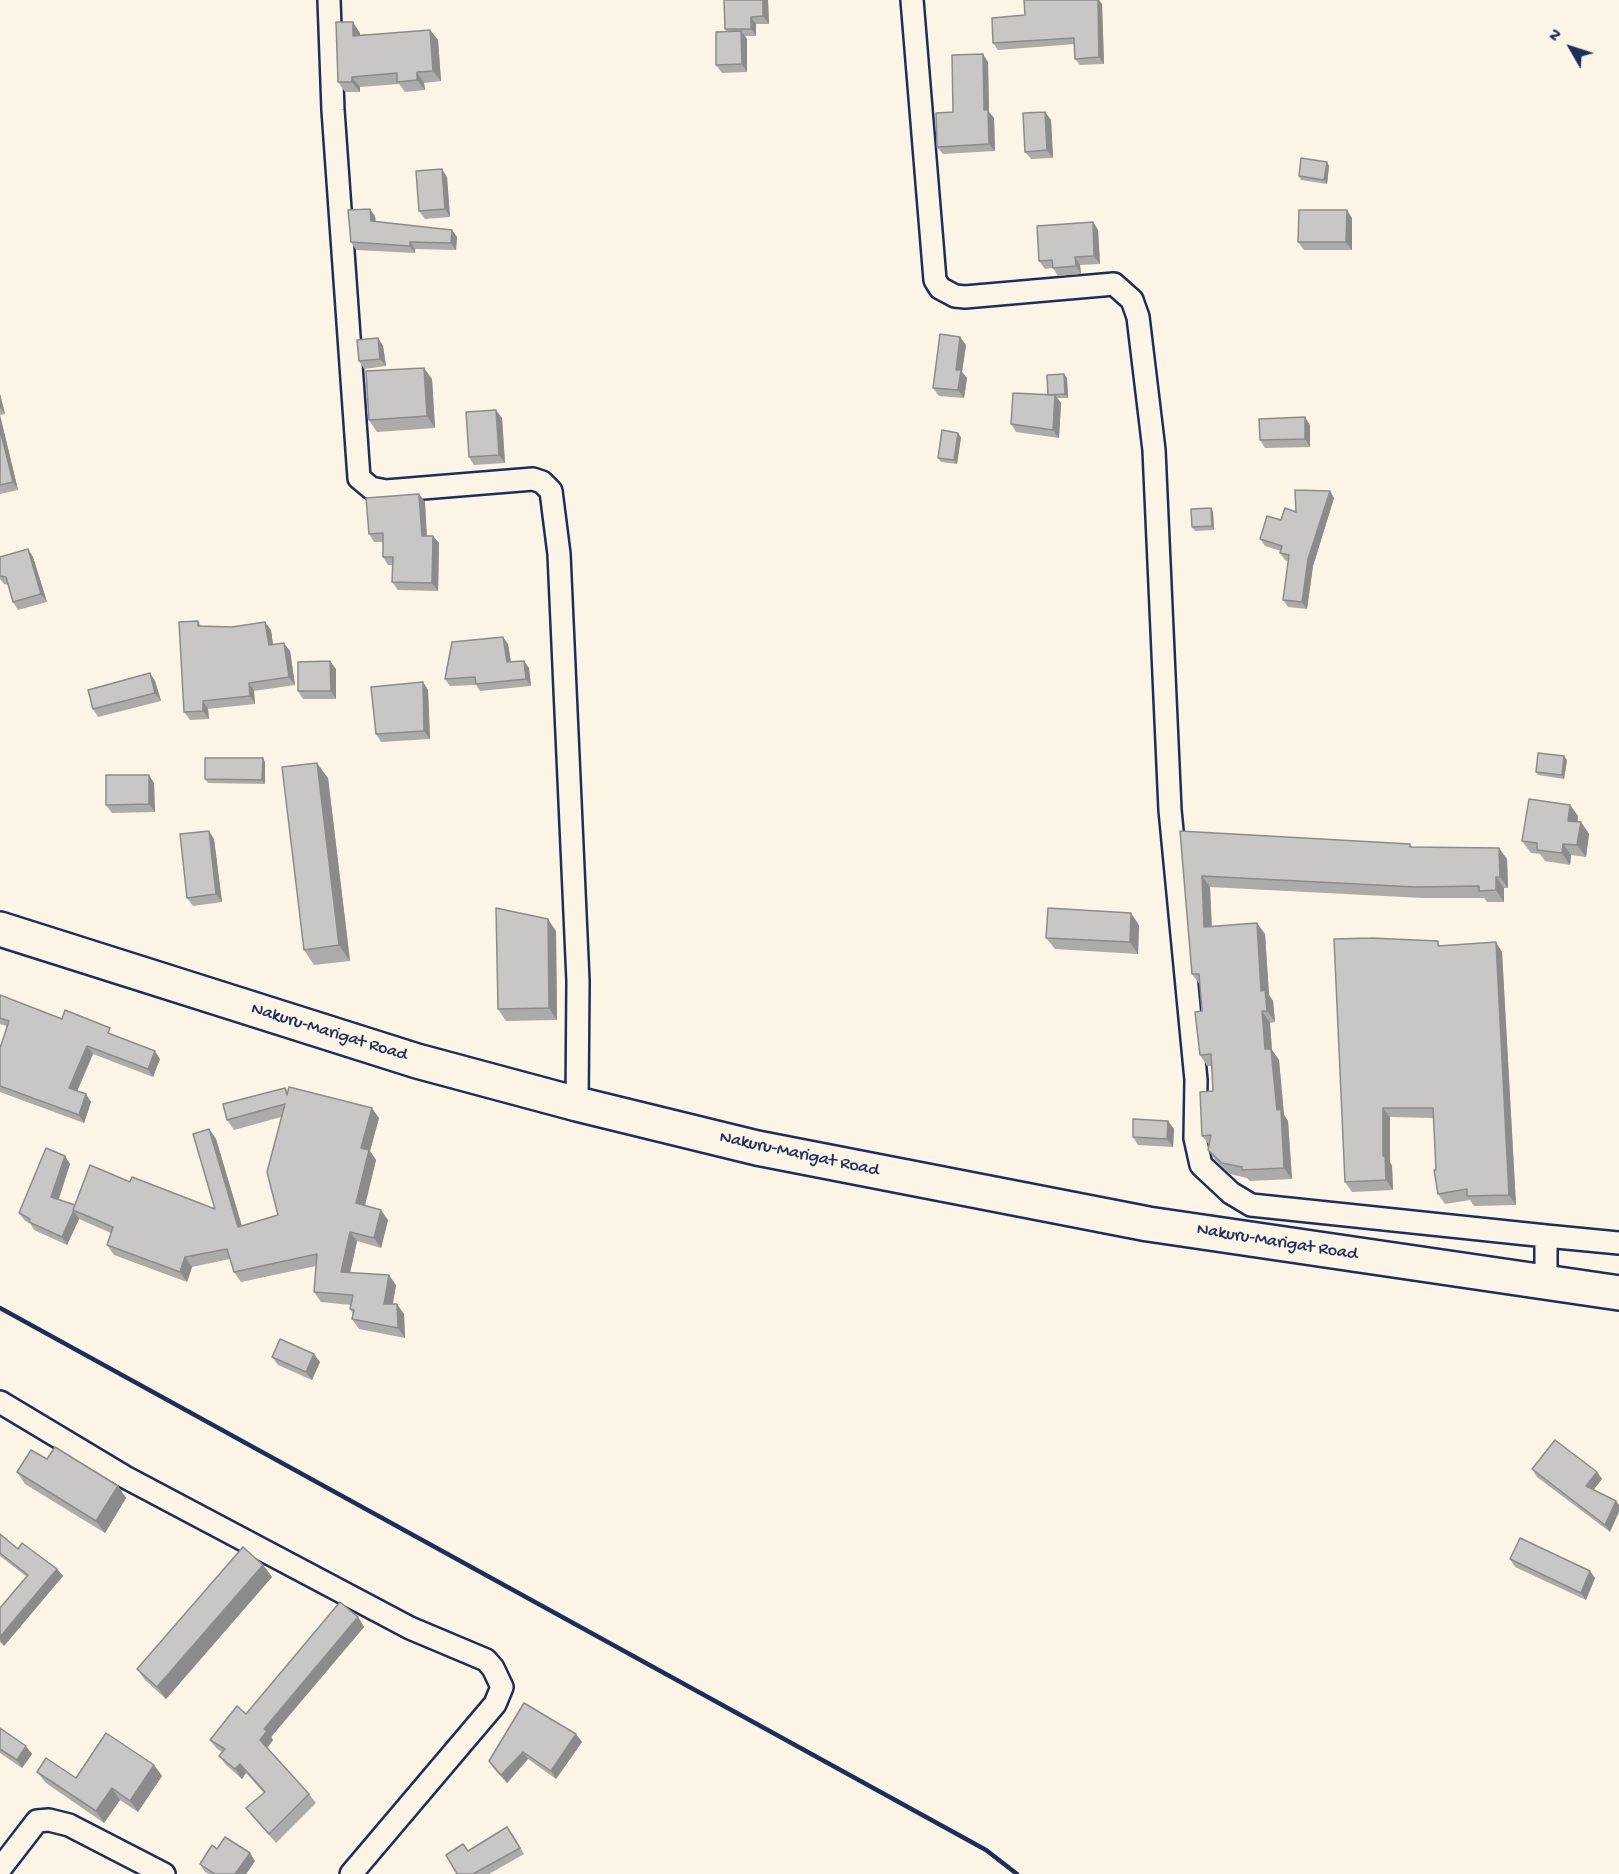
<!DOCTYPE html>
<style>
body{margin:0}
#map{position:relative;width:1619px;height:1874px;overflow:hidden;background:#fcf5e5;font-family:"Gochi Hand",sans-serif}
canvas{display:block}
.north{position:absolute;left:1541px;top:18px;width:60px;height:60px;-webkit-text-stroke:4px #fcf5e5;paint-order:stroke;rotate:309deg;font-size:16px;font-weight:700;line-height:24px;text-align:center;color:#1b2f5e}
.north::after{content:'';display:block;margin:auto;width:21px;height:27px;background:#1b2f5e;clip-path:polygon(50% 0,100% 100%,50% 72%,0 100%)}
</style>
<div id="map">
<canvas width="1619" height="1874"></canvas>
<div class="north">N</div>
</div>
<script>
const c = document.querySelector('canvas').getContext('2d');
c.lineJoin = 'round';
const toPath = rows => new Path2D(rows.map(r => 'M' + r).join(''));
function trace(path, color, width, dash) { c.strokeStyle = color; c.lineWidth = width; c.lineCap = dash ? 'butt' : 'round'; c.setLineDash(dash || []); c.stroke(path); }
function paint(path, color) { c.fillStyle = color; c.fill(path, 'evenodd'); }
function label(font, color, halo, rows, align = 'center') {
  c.font = font + ' "Gochi Hand",sans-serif'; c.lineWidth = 4.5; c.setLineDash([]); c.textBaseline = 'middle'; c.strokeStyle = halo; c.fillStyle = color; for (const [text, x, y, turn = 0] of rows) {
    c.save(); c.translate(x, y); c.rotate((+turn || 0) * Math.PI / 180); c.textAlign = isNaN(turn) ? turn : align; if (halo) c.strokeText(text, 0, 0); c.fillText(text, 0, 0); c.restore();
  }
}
const minor = toPath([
 [329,0,333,110,359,478,371,488,386,491,533,479,542,482,551,491,559,554,578,981,577,1104],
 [912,0,935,280,940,288,955,296,965,297,1114,284,1132,300,1138,317,1154,450,1170,810,1196,1080,1195,1138,1201,1165,1231,1193,1251,1205,1546,1236,1546,1283],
 [1546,1236,1619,1243],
 [0,1402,125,1477,410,1628,486,1660,493,1668,502,1687,495,1704,351,1874],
 [0,1869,37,1821,49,1820,69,1825,164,1874]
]);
const primary = toPath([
 [0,929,417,1061,577,1104,757,1148,1148,1224,1619,1293]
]);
trace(minor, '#1b2f5e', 26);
trace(primary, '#1b2f5e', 38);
trace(minor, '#fcf5e5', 21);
trace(primary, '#fcf5e5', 33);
trace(toPath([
 [0,1308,986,1850,1017,1874]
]), '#1b2f5e', 4.5);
paint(toPath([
 [724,0,768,0,769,24,756,24,756,36,745,36,747,39,747,72,722,73,716,65,727,32,725,29],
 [1102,4,1104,64,1080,65,1075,59,1075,44,998,50,993,43,1025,15],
 [430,30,438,40,441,81,424,83,425,90,405,92,399,84,360,87,360,92,345,92,338,82,360,33,360,35],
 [988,62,989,112,994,118,995,151,943,154,937,147,953,112],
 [1045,112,1051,120,1053,158,1031,159,1025,152],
 [1329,166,1327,184,1301,180,1299,176],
 [447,177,450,217,425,219,419,211],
 [375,216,376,222,452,230,457,237,456,250,415,249,415,253,356,250,351,242],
 [1352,218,1352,250,1304,250,1298,242],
 [1093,222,1098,230,1100,264,1080,265,1081,274,1058,276,1053,268,1045,269,1039,261],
 [960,337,966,345,962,372,967,378,964,398,939,396,933,388],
 [378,338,383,346,386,366,364,369,359,361],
 [1067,378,1068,398,1057,398,1061,403,1059,438,1016,432,1011,424,1048,395],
 [432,379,435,428,377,432,369,420],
 [0,394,5,414,0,415,18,490,0,494],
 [502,418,505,463,474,465,469,457],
 [1310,425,1310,447,1265,448,1260,440],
 [961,437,957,464,941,462,938,458],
 [1330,491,1334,498,1313,566,1307,609,1288,607,1283,600,1288,561,1285,560,1280,553,1281,551,1265,546,1260,539,1281,520,1296,512],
 [419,494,425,502,427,536,433,536,439,543,438,591,398,590,392,582,393,565,388,565,383,557,383,542,374,542,369,534],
 [1211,508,1213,512,1214,530,1195,531,1192,527],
 [28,549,33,557,47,602,18,610,13,602,8,585,4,584,0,579,0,557],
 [198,621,201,626,271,630,273,644,290,651,295,685,254,691,255,704,208,709,209,719,190,720,184,712],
 [508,644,511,662,529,668,531,686,480,691,476,685,450,686,445,679],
 [336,669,336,699,303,699,298,691],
 [155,681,161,701,98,717,93,709],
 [423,682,428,690,430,739,381,742,376,734],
 [1567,760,1564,779,1538,775,1536,772],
 [265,762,265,784,208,783,205,779],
 [328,778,350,961,314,965,304,950],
 [154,783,155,812,112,813,106,805],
 [1570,805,1578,816,1578,822,1581,822,1589,834,1586,857,1571,855,1570,865,1545,861,1540,854,1531,853,1522,841],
 [1180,831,1410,844,1412,847,1507,859,1508,888,1504,888,1504,902,1487,902,1484,898,1423,898,1210,887,1212,926,1265,934,1269,995,1273,1001,1275,1022,1270,1023,1272,1050,1279,1060,1284,1115,1288,1121,1292,1179,1250,1181,1247,1178,1230,1174,1216,1161,1208,1150,1209,1145,1202,1136,1213,1091,1212,1066,1207,1066,1200,1055,1202,1011,1200,985,1192,974],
 [214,839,222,902,193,906,187,898],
 [1139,925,1138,954,1055,949,1046,938],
 [556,931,557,1020,506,1021,498,1009],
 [1442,946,1502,952,1516,1205,1474,1206,1470,1200,1445,1204,1438,1194,1433,1118,1390,1117,1390,1162,1392,1166,1393,1190,1352,1192,1345,1182],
 [0,995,62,1019,114,1035,160,1059,153,1077,93,1054,77,1091,91,1102,84,1123,0,1092,0,1048,7,1026,0,1024],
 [285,1088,288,1092,379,1118,370,1151,376,1160,365,1206,388,1220,381,1248,357,1241,350,1273,396,1285,393,1304,404,1314,405,1338,359,1329,352,1319,353,1314,350,1309,351,1305,321,1302,314,1292,316,1266,241,1282,234,1272,230,1259,192,1267,187,1282,114,1255,107,1245,111,1233,79,1219,67,1245,34,1230,30,1223,25,1221,19,1213,65,1156,70,1164,58,1199,75,1205,130,1182,215,1209,209,1129,216,1139,242,1226,278,1215,281,1117,234,1130,227,1120],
 [1168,1121,1174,1129,1173,1147,1138,1145,1133,1137],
 [272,1357,320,1362,312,1380,278,1365],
 [47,1459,118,1486,126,1498,105,1533,25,1484,17,1472],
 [1532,1469,1597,1472,1602,1479,1594,1489,1610,1532,1537,1477],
 [0,1534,18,1549,57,1569,63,1576,4,1646,0,1642,0,1608,27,1577,0,1556],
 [1510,1559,1590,1571,1595,1578,1586,1600,1515,1567],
 [263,1565,272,1577,166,1699,145,1680,137,1669],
 [358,1617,364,1627,271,1737,273,1740,267,1748,309,1794,316,1803,276,1843,253,1817,246,1808,264,1793,246,1773,242,1779,226,1765,219,1756,222,1752,217,1749,210,1740,246,1714],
 [524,1703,582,1742,556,1779,528,1759,507,1783,494,1769,489,1761],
 [0,1728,32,1754,22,1768,0,1753],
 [154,1765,162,1776,138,1812,120,1800,104,1823,46,1783,37,1772,76,1778],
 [512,1833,524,1854,489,1874,457,1874],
 [217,1849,255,1861,246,1874,209,1874,205,1872,200,1864]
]), '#acabaa');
paint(toPath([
 [763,0,768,0,769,24,763,16],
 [1098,0,1099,0,1102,4,1104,64,1099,57],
 [751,17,756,24,756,36,751,29],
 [353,22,360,33,360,46,353,36],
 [430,30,438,40,441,81,433,71],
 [741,31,747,39,747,72,742,64],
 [983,54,988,62,989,112,994,118,995,151,989,144,984,110],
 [417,72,424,83,425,90,417,80],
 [352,77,360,87,360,92,352,82],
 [1045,112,1051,120,1053,158,1047,150],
 [1327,162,1329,166,1327,184,1324,180],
 [442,169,447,177,450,217,445,209],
 [370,209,375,216,376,229,371,221],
 [1347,210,1352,218,1352,250,1346,242],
 [1093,222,1098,230,1100,264,1094,256],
 [452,230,457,237,456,250,451,243],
 [410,242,415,249,415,253,410,246],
 [1075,257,1080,265,1081,274,1076,266],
 [960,337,966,345,962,372,967,378,964,398,958,390,956,370],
 [378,338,383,346,386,366,380,359],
 [424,368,432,379,435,428,427,416],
 [1064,374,1067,378,1068,398,1065,394],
 [0,394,5,414,0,407],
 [1055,395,1061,403,1059,438,1053,430],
 [496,410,502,418,505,463,499,455],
 [0,415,18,490,13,482,0,429],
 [1305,417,1310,425,1310,447,1305,439],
 [958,433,961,437,957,464,954,460],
 [1330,491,1334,498,1313,566,1307,609,1302,602,1308,559],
 [419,494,425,502,427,543,422,536],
 [1211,508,1213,512,1214,530,1212,526],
 [433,536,439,543,438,591,432,583],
 [28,549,33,557,47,602,41,594],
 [265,622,271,630,274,653,269,645],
 [503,637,508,644,512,669,507,662],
 [284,643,290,651,295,685,289,677],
 [330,661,336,669,336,699,331,691],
 [524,661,529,668,531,686,526,679],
 [150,673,155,681,161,701,155,693],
 [423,682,428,690,430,739,424,731],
 [249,683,254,691,255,704,250,696],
 [203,701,208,709,209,719,203,711],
 [1564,756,1567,760,1564,779,1562,775],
 [263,758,265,762,265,784,262,780],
 [317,763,328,778,350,961,339,945],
 [149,775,154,783,155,812,149,804],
 [1570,805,1578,816,1576,832,1568,821],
 [1581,822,1589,834,1586,857,1577,845],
 [209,831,214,839,222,902,216,894],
 [1563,844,1571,855,1570,865,1562,853],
 [1499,848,1507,859,1508,888,1500,877],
 [1202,876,1210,887,1212,938,1204,927],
 [1496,877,1504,888,1504,902,1496,890],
 [1131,913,1139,925,1138,954,1130,942],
 [548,919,556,931,557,1020,549,1008],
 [1257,923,1265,934,1269,995,1273,1001,1275,1022,1267,1011,1261,991],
 [1496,942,1502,952,1516,1205,1509,1195],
 [1262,1011,1270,1023,1272,1050,1279,1060,1284,1115,1288,1121,1292,1179,1284,1168,1277,1110,1265,1049],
 [87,1046,93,1054,75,1096,69,1088],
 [155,1051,160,1059,153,1077,148,1069],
 [86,1094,91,1102,84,1123,79,1115],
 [372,1108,379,1118,370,1151,376,1160,363,1213,356,1203,361,1148],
 [1383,1108,1390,1117,1390,1162,1392,1166,1393,1190,1386,1180,1383,1156],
 [1168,1121,1174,1129,1173,1147,1167,1139],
 [209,1129,216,1139,245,1237,238,1227],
 [65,1156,70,1164,57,1205,51,1197],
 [381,1210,388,1220,381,1248,374,1238],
 [74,1211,79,1219,67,1245,62,1237],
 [350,1232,357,1241,348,1282,341,1272],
 [185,1257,192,1267,187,1282,180,1272],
 [389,1275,396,1285,391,1314,384,1304],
 [397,1304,404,1314,405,1338,398,1328],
 [314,1354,320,1362,312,1380,306,1372],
 [1597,1472,1602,1479,1591,1493,1586,1486],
 [118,1486,126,1498,105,1533,96,1521],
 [1616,1501,1619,1505,1619,1512,1610,1532,1605,1525],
 [263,1565,272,1577,166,1699,157,1687],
 [57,1569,63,1576,4,1646,0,1640,0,1637],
 [1590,1571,1595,1578,1586,1600,1581,1593],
 [358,1617,364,1627,271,1737,273,1740,266,1749,260,1740,264,1729],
 [576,1734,582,1742,556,1779,551,1771],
 [26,1746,32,1754,22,1768,17,1760],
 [523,1752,528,1759,507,1783,501,1775],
 [240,1764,246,1773,242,1779,235,1769],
 [154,1765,162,1776,138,1812,130,1801],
 [112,1788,120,1800,104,1823,96,1811],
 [250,1853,255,1861,246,1874,235,1874]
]), '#8c8b8b');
const building = toPath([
 [724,0,763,0,763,16,751,17,751,29,725,29,724,0],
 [1024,0,1098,0,1099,57,1075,59,1074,38,993,43,992,18,1025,15,1024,0],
 [336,22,353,22,353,36,430,30,433,71,417,72,417,80,397,82,397,73,352,77,352,82,338,82,336,22],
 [741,31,742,64,716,65,716,32,741,31],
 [983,54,984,110,988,110,989,144,937,147,936,113,953,112,952,55,983,54],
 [1045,112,1047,150,1025,152,1023,113,1045,112],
 [1301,158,1327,162,1324,180,1299,176,1301,158],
 [442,169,445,209,419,211,416,171,442,169],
 [370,209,371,221,452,230,451,243,410,242,410,246,351,242,348,210,370,209],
 [1299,210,1347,210,1346,242,1298,242,1299,210],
 [1093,222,1094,256,1075,257,1076,266,1053,268,1052,260,1039,261,1037,226,1093,222],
 [940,334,960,337,956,370,961,370,958,390,933,388,940,334],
 [378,338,380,359,359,361,357,340,378,338],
 [424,368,427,416,369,420,366,371,424,368],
 [1064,374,1065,394,1048,395,1047,375,1064,374],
 [1013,393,1055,395,1053,430,1011,424,1013,393],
 [496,410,499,455,469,457,466,412,496,410],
 [1305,417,1305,439,1260,440,1259,419,1305,417],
 [0,429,13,482,0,485,0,429],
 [942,430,958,433,954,460,938,458,942,430],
 [1295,490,1330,491,1308,559,1302,602,1283,600,1289,555,1280,553,1282,546,1260,539,1267,516,1281,520,1285,508,1296,512,1295,490],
 [419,494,422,536,433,536,432,583,392,582,393,557,383,557,383,533,369,534,366,498,419,494],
 [1211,508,1212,526,1192,527,1191,509,1211,508],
 [28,549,41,594,13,602,6,577,0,576,0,557,28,549],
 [198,621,198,626,232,627,265,622,269,645,284,643,289,677,249,683,250,696,203,701,203,711,184,712,179,622,198,621],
 [503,637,507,662,524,661,526,679,476,684,475,677,445,679,452,642,503,637],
 [330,661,331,691,298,691,298,662,330,661],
 [150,673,155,693,93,709,88,690,150,673],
 [423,682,424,731,376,734,371,687,423,682],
 [1538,753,1564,756,1562,775,1536,772,1538,753],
 [205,758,263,758,262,780,205,779,205,758],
 [317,763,339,945,304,950,282,767,317,763],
 [106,775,149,775,149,804,106,805,106,775],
 [1529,799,1570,805,1568,821,1581,822,1577,845,1563,844,1562,853,1537,850,1537,843,1522,841,1529,799],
 [209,831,216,894,187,898,180,834,209,831],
 [1180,831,1410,844,1410,847,1499,848,1500,877,1496,877,1496,890,1479,891,1479,886,1415,887,1202,876,1204,927,1257,923,1261,991,1265,990,1267,1011,1262,1011,1265,1049,1271,1049,1277,1110,1281,1109,1284,1168,1242,1170,1242,1167,1222,1163,1208,1150,1211,1135,1202,1136,1200,1092,1213,1091,1211,1054,1200,1055,1195,1012,1202,1011,1199,974,1192,974,1180,831],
 [496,908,548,919,549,1008,498,1009,496,908],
 [1048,908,1131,913,1130,942,1046,938,1048,908],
 [1371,938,1438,941,1438,946,1496,942,1509,1195,1467,1196,1467,1189,1438,1194,1434,1170,1436,1170,1433,1108,1383,1108,1383,1156,1385,1156,1386,1180,1345,1182,1334,939,1371,938],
 [0,995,62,1019,65,1010,110,1028,108,1033,155,1051,148,1069,87,1046,69,1088,86,1094,79,1115,0,1086,0,1048,9,1021,0,1018,0,995],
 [289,1087,372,1108,361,1148,369,1150,356,1203,381,1210,374,1238,350,1232,341,1272,389,1275,384,1304,397,1304,398,1328,352,1319,354,1310,350,1309,353,1295,314,1292,317,1254,234,1272,227,1249,185,1257,180,1272,107,1245,113,1227,73,1210,90,1165,130,1182,132,1177,215,1209,193,1134,209,1129,238,1227,278,1215,267,1172,285,1104,227,1120,223,1104,285,1088,287,1095,289,1087],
 [1133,1119,1168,1121,1167,1139,1133,1137,1133,1119],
 [46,1148,65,1156,51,1197,75,1205,73,1210,74,1210,62,1237,29,1222,30,1219,19,1213,46,1148],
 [280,1339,314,1354,306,1372,272,1357,280,1339],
 [1555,1440,1597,1472,1586,1486,1616,1501,1605,1525,1532,1469,1555,1440],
 [55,1447,118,1486,96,1521,17,1472,31,1450,47,1459,55,1447],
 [0,1534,18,1549,22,1543,57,1569,0,1637,0,1608,28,1575,0,1553,0,1534],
 [1520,1538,1590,1571,1581,1593,1510,1559,1520,1538],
 [243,1547,263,1565,157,1687,137,1669,243,1547],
 [340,1602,358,1617,264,1729,267,1731,260,1740,309,1794,269,1834,246,1808,265,1792,240,1764,235,1769,219,1756,225,1749,210,1740,237,1706,246,1714,340,1602],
 [524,1703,576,1734,551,1771,523,1752,501,1775,489,1761,524,1703],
 [0,1728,26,1746,17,1760,0,1749,0,1728],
 [106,1733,154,1765,130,1801,112,1788,96,1811,37,1772,46,1758,76,1778,106,1733],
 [507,1827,520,1848,473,1874,457,1874,446,1855,463,1844,468,1851,507,1827],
 [225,1837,250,1853,235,1874,215,1874,200,1864,212,1845,217,1849,225,1837]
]);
paint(building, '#c8c7c6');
trace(building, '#8c8b8b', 1.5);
label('18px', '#1b2f5e', '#fcf5e5', [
 ["Nakuru-Marigat Road",329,1033,17],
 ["Nakuru-Marigat Road",799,1155,12],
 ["Nakuru-Marigat Road",1277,1243,9]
]);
</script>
